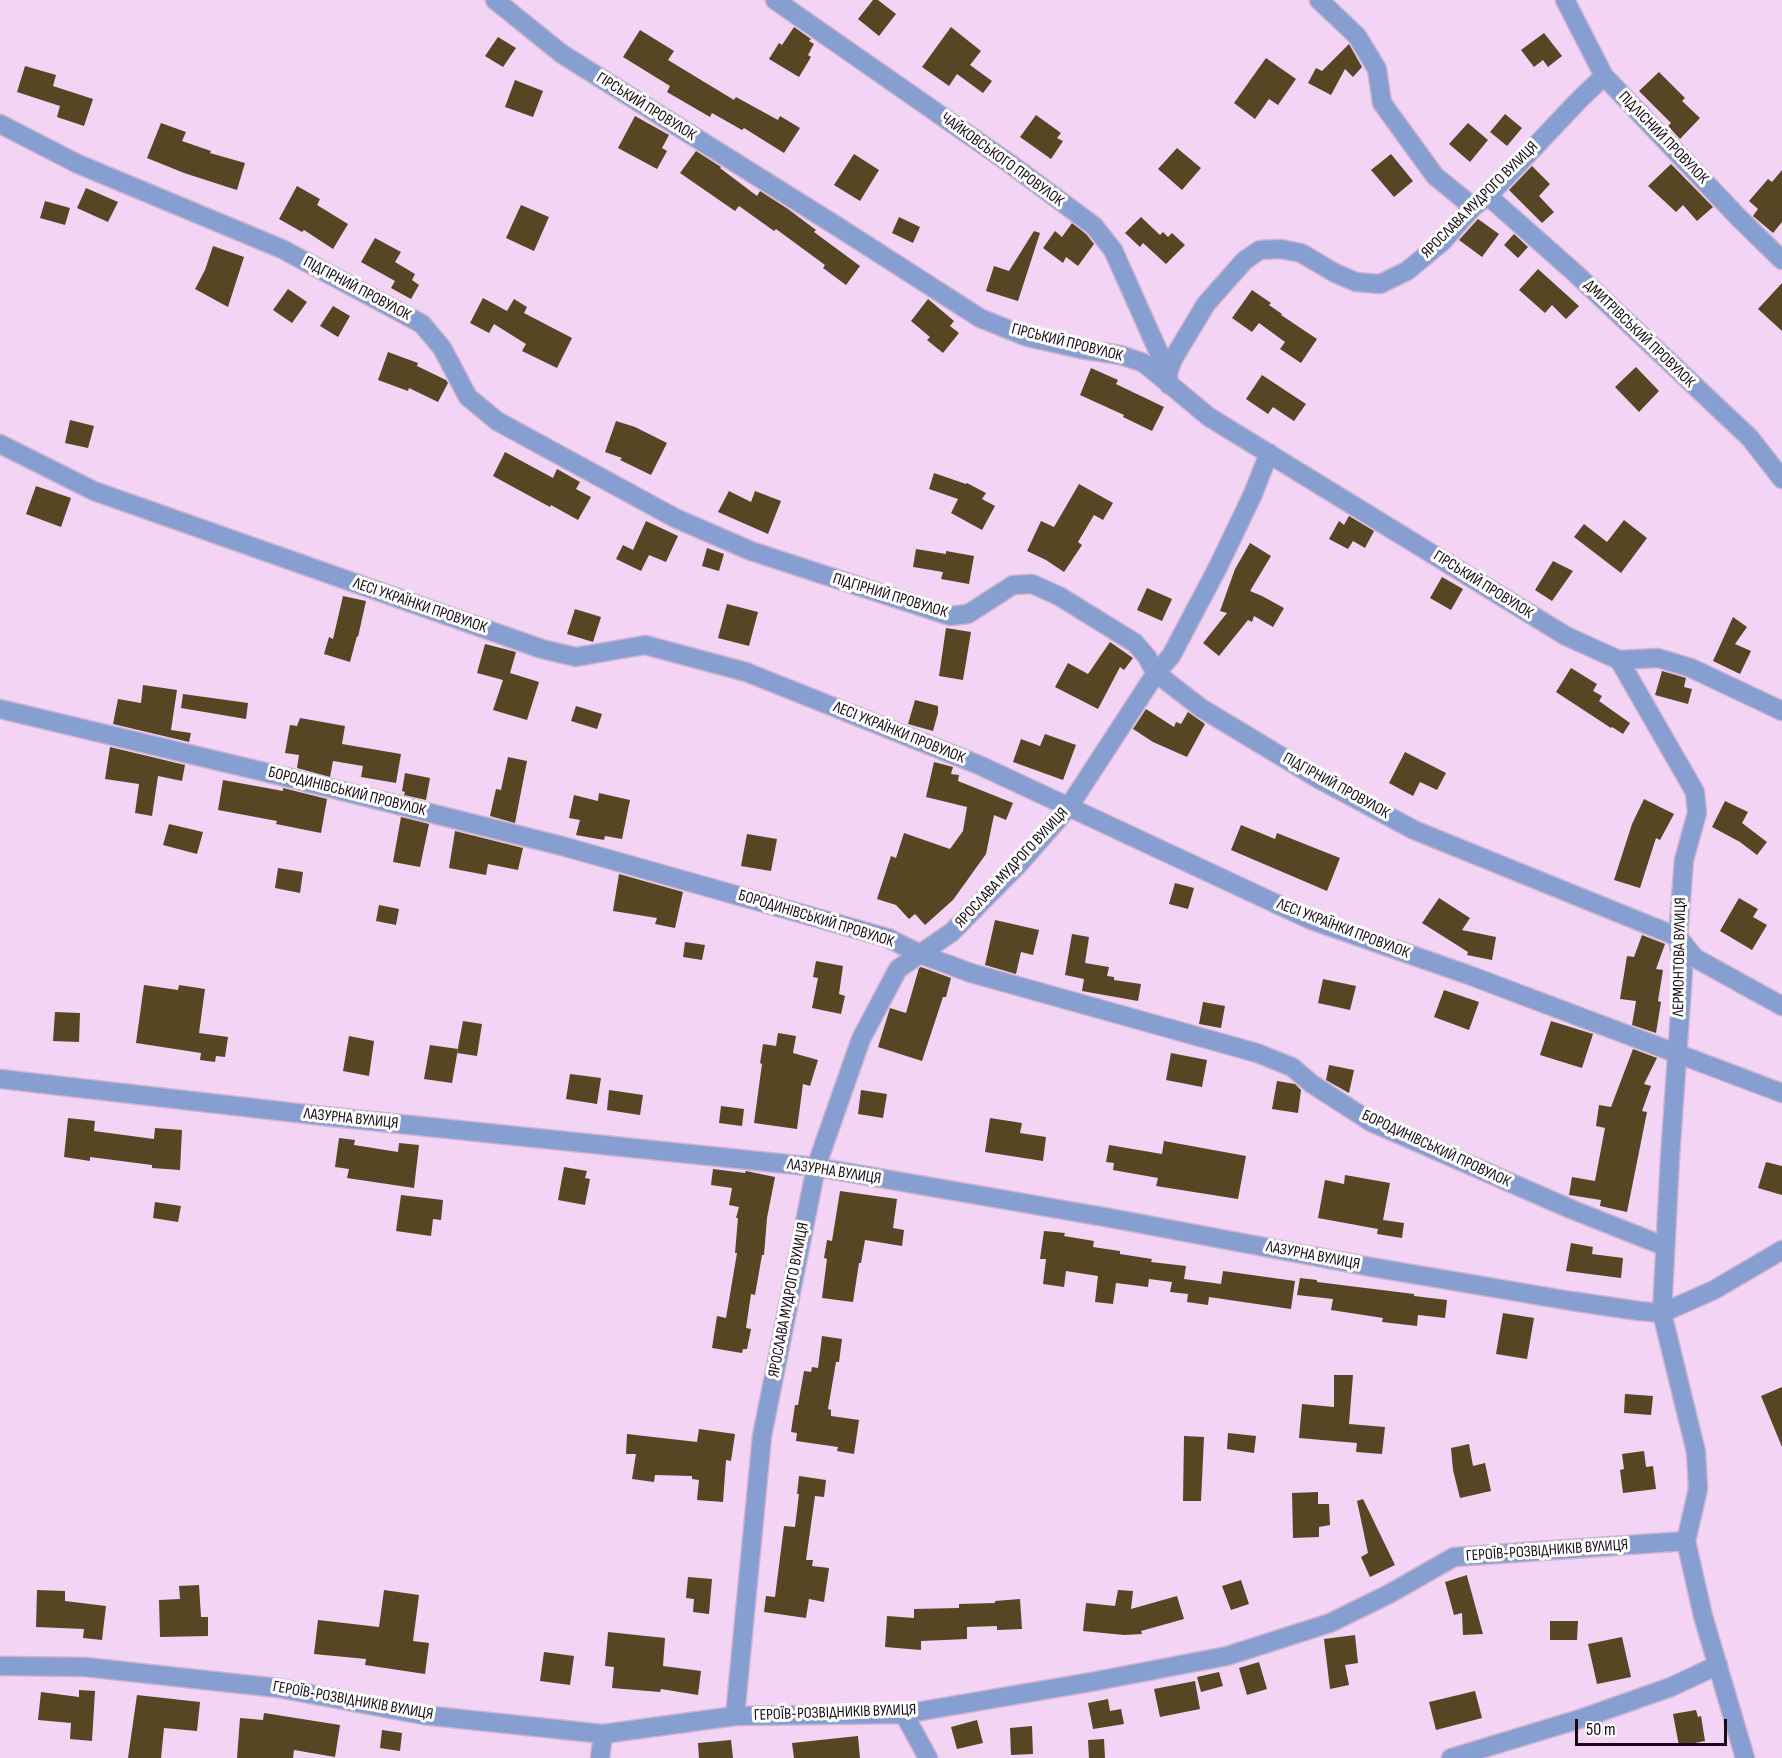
<!DOCTYPE html>
<meta charset="utf-8">
<style>
body{margin:0}
#map{position:relative;width:1782px;height:1758px;overflow:hidden;background:#f3d4f5;font-family:"Sofia Sans Condensed",sans-serif}
canvas{display:block}
.scale{position:absolute;left:1575px;top:1719px;width:152px;height:27px;box-sizing:border-box;border:3px solid #150a15;border-top:0;padding-left:8px;font-size:18px;line-height:21px;white-space:nowrap;color:#150a15;-webkit-text-stroke:4px #fff;paint-order:stroke}
</style>
<div id="map">
<canvas width="1782" height="1758"></canvas>
<div class="scale">50 m</div>
</div>
<script>
const c = document.querySelector('canvas').getContext('2d');
c.lineJoin = 'round';
function paint(path, color) { c.fillStyle = color; c.fill(path, 'evenodd'); }
const toPath = rows => new Path2D(rows.map(r => 'M' + r).join(''));
function trace(path, color, width, dash) { c.strokeStyle = color; c.lineWidth = width; c.lineCap = dash ? 'butt' : 'round'; c.setLineDash(dash || []); c.stroke(path); }
function label(font, color, halo, rows, align = 'center') {
  c.font = font + ' "Sofia Sans Condensed",sans-serif'; c.lineWidth = 6; c.setLineDash([]); c.textBaseline = 'middle'; c.strokeStyle = halo; c.fillStyle = color; for (const [text, x, y, turn = 0] of rows) {
    c.save(); c.translate(x, y); c.rotate((+turn || 0) * Math.PI / 180); c.textAlign = isNaN(turn) ? turn : align; if (halo) c.strokeText(text, 0, 0); c.fillText(text, 0, 0); c.restore();
  }
}
paint(toPath([
 [873,0,878,0,896,14,879,36,858,19],
 [794,27,811,39,809,41,814,44,808,55,811,57,799,77,769,59,779,43,782,45],
 [951,27,981,51,970,65,992,81,983,93,957,74,949,86,922,67],
 [640,30,674,51,668,60,734,100,736,97,778,120,780,116,800,128,784,153,744,128,742,130,712,113,710,117,667,92,670,86,623,57],
 [1544,33,1562,56,1548,67,1543,60,1534,67,1521,50],
 [498,37,516,48,503,67,485,56],
 [1349,44,1362,67,1353,77,1345,69,1331,95,1308,83,1316,68,1322,71],
 [1266,58,1296,79,1278,105,1269,99,1255,119,1234,103],
 [25,66,56,75,53,86,93,99,84,126,57,117,60,106,17,92],
 [1659,72,1685,98,1682,101,1700,118,1680,139,1668,126,1671,123,1639,91],
 [515,80,543,91,533,117,505,107],
 [1505,114,1522,128,1507,146,1490,132],
 [1036,115,1061,133,1057,138,1063,141,1051,159,1020,137],
 [635,116,669,135,662,148,667,151,657,169,618,148],
 [161,123,186,132,182,141,211,151,210,153,245,163,237,190,184,173,147,158],
 [1468,123,1488,140,1470,162,1449,144],
 [1177,148,1201,168,1182,190,1158,169],
 [696,151,721,167,720,168,757,196,760,191,788,209,816,230,814,232,860,266,846,285,823,268,825,265,776,229,774,231,739,206,735,211,680,173],
 [854,154,879,170,860,201,834,185],
 [1391,154,1413,181,1394,197,1371,170],
 [1671,164,1713,207,1697,221,1683,205,1676,212,1648,186],
 [1532,166,1550,184,1539,196,1554,212,1542,223,1509,190],
 [1782,170,1782,222,1773,233,1753,216,1758,209,1749,201,1768,179,1772,182],
 [297,186,320,199,317,205,348,224,333,249,304,230,302,232,279,219],
 [86,188,118,202,108,222,77,208],
 [45,201,70,208,65,225,40,218],
 [521,205,549,217,534,251,506,238],
 [899,217,920,227,913,243,892,233],
 [1141,217,1160,235,1163,232,1168,237,1172,233,1185,245,1166,264,1143,243,1140,247,1125,233],
 [1478,219,1499,234,1482,257,1459,240],
 [1072,223,1086,234,1094,244,1078,266,1066,257,1063,263,1043,248,1055,231,1062,237],
 [1034,231,1040,233,1018,301,986,291,994,266,1009,271],
 [1514,234,1528,247,1518,258,1504,245],
 [375,238,401,252,395,262,415,274,412,280,419,285,411,299,391,288,395,281,361,262],
 [213,246,244,257,228,307,195,289,205,270],
 [1538,269,1579,306,1566,319,1552,305,1545,313,1519,290],
 [1782,283,1782,331,1758,309],
 [288,289,307,302,292,323,273,310],
 [1252,290,1271,303,1269,305,1282,314,1281,315,1317,339,1301,363,1280,349,1285,342,1259,323,1252,332,1232,318],
 [483,298,507,311,514,299,527,307,524,313,572,338,557,368,522,351,526,344,494,324,489,333,470,323],
 [928,299,954,321,950,326,959,333,943,353,927,340,930,337,911,321],
 [333,306,350,316,338,337,320,326],
 [388,352,418,363,417,366,446,380,448,383,438,402,409,388,408,391,378,380],
 [1636,367,1659,391,1639,412,1615,387],
 [1091,368,1118,380,1116,384,1164,407,1152,431,1123,417,1124,415,1080,395],
 [1262,375,1306,404,1294,421,1273,407,1268,414,1246,399],
 [70,420,94,426,88,448,65,443],
 [616,421,635,427,667,443,651,475,620,460,622,458,605,452],
 [505,452,553,478,557,469,580,482,576,489,591,497,578,520,551,505,550,507,493,476],
 [934,473,966,484,967,483,986,493,982,499,995,506,982,530,951,513,958,499,929,489],
 [1079,484,1113,503,1103,520,1094,515,1078,542,1082,545,1064,572,1046,560,1027,551,1041,521,1054,527],
 [36,486,71,498,61,527,26,514],
 [729,491,751,502,755,491,781,501,768,534,718,512],
 [1349,516,1374,531,1365,548,1353,541,1348,549,1329,539,1339,521,1344,525],
 [1624,520,1647,538,1621,573,1574,537,1584,524,1607,542],
 [646,521,678,536,666,562,649,555,641,571,616,559,623,545,633,550],
 [1250,543,1271,556,1250,591,1262,596,1284,608,1273,627,1254,616,1252,622,1248,620,1219,656,1203,643,1227,613,1220,611,1235,569],
 [707,548,724,554,719,571,702,566],
 [916,549,946,554,946,551,974,556,969,584,941,579,943,572,913,567],
 [1553,561,1573,571,1552,601,1535,590],
 [1442,577,1463,589,1451,610,1430,598],
 [1147,588,1172,599,1162,621,1137,610],
 [343,596,366,601,358,637,357,636,350,662,324,654,329,637,333,639],
 [727,604,758,612,749,646,718,638],
 [575,609,601,617,593,642,567,634],
 [1733,617,1747,627,1735,644,1751,651,1740,674,1713,661],
 [946,628,971,632,963,680,939,676],
 [1110,642,1133,658,1124,670,1120,667,1098,709,1055,687,1068,663,1088,674],
 [485,644,516,652,510,673,539,682,527,720,493,710,503,680,477,673],
 [1571,668,1597,684,1593,691,1602,696,1599,701,1630,723,1623,734,1612,727,1611,728,1556,692],
 [1662,671,1686,678,1684,687,1692,689,1688,704,1655,695],
 [143,685,177,690,171,730,191,733,189,742,113,724,118,699,141,703],
 [183,694,248,703,246,719,181,708],
 [915,700,938,706,938,713,933,731,908,724],
 [576,706,602,714,597,729,571,721],
 [1146,709,1174,727,1176,722,1181,724,1188,712,1205,724,1187,757,1153,742,1133,729],
 [300,718,345,726,342,744,401,754,396,783,361,777,363,766,333,761,330,777,297,768,299,755,285,753,290,725,297,726],
 [1045,734,1076,745,1063,780,1013,762,1021,739,1040,746],
 [110,747,185,765,182,781,158,776,152,816,135,813,139,784,105,779],
 [1405,752,1446,773,1437,790,1420,782,1413,796,1389,783],
 [508,757,527,761,515,823,490,816,496,789,501,790],
 [934,762,953,767,951,774,959,775,958,781,1013,803,1006,820,994,815,986,854,953,900,925,925,915,914,909,919,896,905,877,899,891,856,896,858,904,833,950,849,963,831,967,807,926,797],
 [405,773,430,778,426,800,404,795,405,792,402,791],
 [223,780,283,791,283,788,327,799,321,833,276,824,277,821,218,810],
 [599,793,630,800,622,839,605,836,604,840,576,835,580,820,569,818,574,795,598,801],
 [1644,799,1674,814,1660,840,1656,838,1640,888,1614,880,1632,824],
 [1725,801,1748,812,1742,823,1767,842,1757,855,1740,842,1712,827],
 [401,817,429,824,420,867,393,862],
 [169,824,203,832,197,854,163,845],
 [1241,825,1275,839,1277,833,1340,858,1327,891,1231,850],
 [455,831,523,848,518,870,488,864,486,875,449,868],
 [747,834,777,839,771,871,741,866],
 [278,868,303,872,300,893,275,888],
 [619,874,683,892,675,928,655,924,657,918,613,911],
 [1175,883,1194,888,1188,909,1169,904],
 [1439,898,1470,918,1462,930,1496,937,1492,960,1467,955,1468,952,1422,923],
 [1739,898,1758,909,1753,917,1767,925,1752,950,1720,931],
 [379,905,399,909,396,925,376,921],
 [995,920,1039,930,1033,955,1021,952,1016,974,985,965],
 [1072,934,1089,937,1085,963,1109,967,1107,976,1114,977,1114,980,1141,984,1138,1001,1082,991,1084,979,1065,975],
 [1642,935,1665,944,1656,969,1663,970,1658,1001,1661,1002,1656,1033,1632,1025,1636,1001,1620,999,1627,956,1634,957],
 [685,942,705,945,702,960,683,957],
 [816,961,843,966,839,994,845,996,841,1014,812,1008,818,978,813,977],
 [921,967,951,978,946,997,943,997,922,1061,878,1047,890,1008,906,1013,919,968],
 [1323,979,1356,986,1350,1010,1318,1003],
 [144,985,178,990,179,985,205,989,199,1033,228,1037,225,1057,216,1056,215,1062,200,1060,201,1053,136,1043],
 [1444,990,1479,1002,1469,1030,1434,1017],
 [1203,1002,1225,1006,1221,1028,1199,1024],
 [55,1012,80,1013,79,1042,53,1041],
 [463,1021,482,1024,477,1056,457,1053],
 [1551,1021,1593,1034,1582,1068,1540,1055],
 [778,1033,796,1036,793,1053,818,1060,810,1086,803,1084,797,1129,754,1123,762,1064,760,1063,763,1044,776,1046],
 [349,1036,374,1041,369,1076,343,1071],
 [430,1045,458,1049,452,1083,424,1079],
 [1633,1049,1657,1058,1644,1084,1651,1086,1642,1111,1647,1112,1627,1212,1600,1206,1601,1200,1569,1195,1572,1177,1595,1181,1605,1128,1596,1126,1599,1105,1611,1107],
 [1171,1053,1207,1060,1202,1087,1166,1080],
 [1329,1065,1354,1070,1349,1093,1326,1080],
 [570,1074,601,1078,597,1104,566,1099],
 [1277,1081,1295,1084,1301,1090,1298,1113,1272,1109],
 [609,1090,643,1095,640,1115,607,1110],
 [861,1090,887,1094,883,1118,858,1114],
 [721,1106,744,1109,742,1126,719,1123],
 [68,1118,95,1121,94,1131,154,1139,155,1128,182,1130,180,1170,152,1168,152,1165,90,1157,90,1161,64,1157],
 [990,1118,1022,1123,1020,1133,1046,1137,1043,1161,985,1152],
 [339,1138,355,1140,354,1145,398,1152,399,1143,419,1145,414,1188,347,1178,349,1169,335,1167],
 [1164,1141,1246,1156,1238,1199,1156,1186,1158,1178,1113,1170,1114,1163,1106,1162,1109,1145,1162,1154],
 [1766,1162,1782,1166,1782,1195,1758,1188],
 [564,1167,587,1171,585,1178,590,1179,585,1205,558,1200],
 [713,1169,745,1173,746,1171,775,1177,767,1218,764,1255,762,1255,755,1295,751,1294,746,1328,751,1329,747,1349,743,1349,742,1353,712,1348,717,1316,726,1318,737,1253,735,1253,738,1218,736,1218,739,1207,729,1205,732,1188,711,1185],
 [1345,1175,1390,1183,1383,1220,1404,1223,1402,1238,1377,1234,1378,1229,1318,1218,1325,1180,1344,1184],
 [840,1191,897,1199,893,1228,904,1230,902,1246,865,1240,861,1263,859,1263,853,1302,822,1298,827,1259,824,1258,827,1240,832,1241],
 [401,1195,443,1200,441,1220,433,1219,431,1236,396,1231],
 [155,1202,181,1206,178,1222,153,1218],
 [1044,1231,1065,1233,1064,1236,1094,1241,1093,1247,1120,1251,1120,1254,1152,1259,1151,1262,1186,1266,1184,1279,1221,1284,1223,1271,1295,1281,1291,1309,1209,1297,1208,1305,1187,1302,1188,1294,1170,1292,1172,1282,1149,1279,1148,1287,1116,1283,1113,1304,1095,1302,1098,1276,1066,1271,1064,1287,1043,1284,1046,1259,1040,1259],
 [1571,1243,1593,1247,1592,1254,1623,1258,1621,1278,1566,1271],
 [1300,1278,1317,1280,1317,1282,1414,1294,1414,1296,1447,1300,1445,1318,1418,1315,1417,1326,1382,1322,1383,1318,1331,1310,1333,1299,1297,1295],
 [1503,1313,1534,1318,1527,1359,1496,1354],
 [822,1336,842,1339,839,1362,836,1362,828,1409,831,1410,831,1416,859,1420,854,1454,837,1451,838,1447,796,1441,797,1433,791,1432,795,1405,798,1405,804,1371,811,1372,812,1367,818,1368],
 [1334,1375,1353,1375,1349,1424,1385,1427,1382,1454,1356,1452,1357,1443,1299,1438,1302,1404,1334,1407],
 [1782,1387,1782,1447,1761,1396],
 [1625,1394,1653,1396,1651,1415,1624,1413],
 [699,1429,735,1434,731,1461,726,1460,723,1502,697,1500,699,1480,692,1479,692,1476,655,1475,654,1482,632,1479,636,1454,626,1454,627,1434,697,1442],
 [1228,1433,1256,1436,1254,1453,1227,1449],
 [1184,1436,1204,1437,1201,1501,1183,1501],
 [1469,1444,1473,1466,1485,1463,1491,1491,1460,1498,1453,1470,1451,1448],
 [1644,1451,1646,1467,1653,1466,1656,1489,1623,1493,1620,1470,1624,1469,1622,1454],
 [799,1476,826,1480,824,1497,815,1496,806,1560,813,1560,812,1566,829,1568,824,1602,809,1599,806,1618,764,1612,766,1596,775,1597,784,1526,795,1527,799,1494,797,1494],
 [1318,1492,1318,1504,1329,1504,1330,1525,1319,1527,1319,1537,1293,1538,1292,1493],
 [1363,1499,1395,1565,1370,1577,1361,1557,1368,1553,1357,1501],
 [1467,1575,1467,1576,1483,1634,1463,1635,1462,1613,1454,1615,1445,1582],
 [688,1577,712,1579,709,1614,693,1612,694,1599,686,1598],
 [1241,1580,1249,1604,1231,1610,1222,1586],
 [199,1585,201,1617,208,1617,208,1636,160,1637,159,1600,180,1599,179,1586],
 [37,1590,65,1591,65,1601,106,1606,102,1640,83,1638,84,1629,36,1627],
 [384,1590,419,1595,413,1641,429,1643,425,1674,365,1665,366,1659,314,1654,318,1620,379,1627],
 [1118,1590,1133,1591,1131,1609,1177,1596,1184,1619,1141,1631,1142,1634,1124,1635,1083,1631,1086,1603,1115,1606],
 [1020,1599,1022,1629,997,1630,997,1626,967,1627,967,1639,921,1641,921,1650,885,1647,887,1616,914,1618,914,1609,959,1608,959,1604,995,1603,995,1601],
 [1550,1621,1578,1621,1577,1640,1550,1640],
 [608,1632,665,1638,663,1666,701,1671,698,1695,661,1689,660,1692,612,1688,614,1667,605,1666],
 [1355,1635,1358,1663,1345,1665,1349,1685,1330,1689,1324,1639],
 [1622,1637,1631,1677,1597,1684,1588,1644],
 [544,1652,574,1656,570,1685,540,1681],
 [1259,1662,1267,1689,1247,1695,1239,1668],
 [1219,1672,1223,1686,1201,1692,1197,1677],
 [1195,1681,1200,1709,1160,1717,1154,1689],
 [79,1690,95,1691,92,1741,70,1739,71,1723,38,1720,41,1692,79,1697],
 [1475,1691,1482,1718,1436,1730,1429,1702],
 [137,1695,200,1702,197,1731,164,1728,161,1758,128,1758],
 [1108,1699,1110,1711,1121,1709,1124,1724,1093,1729,1088,1703],
 [1696,1710,1698,1717,1701,1716,1705,1741,1679,1746,1673,1714],
 [264,1713,340,1725,335,1757,294,1750,293,1758,237,1758,240,1718,263,1720],
 [977,1720,983,1743,957,1749,951,1727],
 [1032,1726,1033,1754,1011,1755,1010,1728],
 [382,1730,402,1733,400,1751,380,1748],
 [858,1736,860,1758,794,1758,792,1743],
 [1104,1739,1105,1758,1089,1758,1088,1740],
 [731,1740,733,1758,699,1758,698,1743]
]), '#564623');
const street = toPath([
 [495,0,562,54,835,225,980,318,1027,337,1081,349,1120,355,1144,363,1209,417,1566,636,1619,660,1658,658,1691,668,1782,711],
 [775,0,1009,163,1094,226,1113,250,1168,373],
 [1319,0,1357,36,1377,69,1382,103,1435,176,1473,207],
 [1565,0,1604,76,1739,218,1782,260],
 [0,124,78,164,282,249,422,324,442,348,468,397,497,421,675,518,751,551,950,616,968,614,1013,585,1032,584,1059,596,1135,643,1147,657,1156,673,1201,708,1317,778,1414,830,1678,937,1695,958,1782,1006],
 [1488,196,1575,273,1750,438,1782,479],
 [1169,385,1168,373,1173,359,1206,304,1245,260,1260,250,1281,249,1301,253,1335,273,1356,282,1380,284,1407,271,1442,242,1473,207,1488,196,1579,100,1604,76],
 [0,444,94,491,542,649,576,657,645,645,746,672,979,765,1311,920,1466,974,1782,1093],
 [1619,660,1695,792,1697,813,1684,860,1678,937,1683,972,1670,1157,1662,1313,1696,1452,1698,1489,1686,1541,1703,1616,1745,1758],
 [0,709,298,780,562,846,888,938,920,954,971,973,1257,1053,1292,1067,1312,1084,1371,1122,1573,1210,1664,1246],
 [0,1079,323,1116,816,1167,1110,1218,1371,1267,1571,1301,1639,1311,1662,1313,1714,1290,1782,1250],
 [0,1666,85,1667,278,1688,423,1715,603,1734,735,1716,904,1714,1091,1682,1227,1656,1330,1623,1389,1594,1454,1557,1686,1541],
 [904,1714,928,1758],
 [735,1716,762,1436,816,1167,861,1039,898,969,952,932,1018,865,1068,808,1156,673,1171,656,1217,569,1253,494,1269,453],
 [600,1758,603,1734],
 [1451,1758,1583,1718,1671,1687,1718,1665]
]);
trace(street, '#cfb4d1', 21);
trace(street, '#879ed0', 18);
label('16px', '#150a15', '#fff', [
 ["ГІРСЬКИЙ ПРОВУЛОК",646,107,32],
 ["ПІДЛІСНИЙ ПРОВУЛОК",1663,138,46],
 ["ЧАЙКОВСЬКОГО ПРОВУЛОК",1002,160,36],
 ["ЯРОСЛАВА МУДРОГО ВУЛИЦЯ",1480,200,-45],
 ["ПІДГІРНИЙ ПРОВУЛОК",357,289,28],
 ["ДМИТРІВСЬКИЙ ПРОВУЛОК",1639,334,44],
 ["ГІРСЬКИЙ ПРОВУЛОК",1067,343,14],
 ["ГІРСЬКИЙ ПРОВУЛОК",1483,585,32],
 ["ПІДГІРНИЙ ПРОВУЛОК",890,596,17],
 ["ЛЕСІ УКРАЇНКИ ПРОВУЛОК",420,606,19],
 ["ЛЕСІ УКРАЇНКИ ПРОВУЛОК",899,733,22],
 ["ПІДГІРНИЙ ПРОВУЛОК",1336,786,29],
 ["БОРОДИНІВСЬКИЙ ПРОВУЛОК",347,792,14],
 ["ЯРОСЛАВА МУДРОГО ВУЛИЦЯ",1012,868,-47],
 ["БОРОДИНІВСЬКИЙ ПРОВУЛОК",816,919,17],
 ["ЛЕСІ УКРАЇНКИ ПРОВУЛОК",1343,929,21],
 ["ЛЕРМОНТОВА ВУЛИЦЯ",1680,957,-89],
 ["ЛАЗУРНА ВУЛИЦЯ",351,1119,6],
 ["БОРОДИНІВСЬКИЙ ПРОВУЛОК",1436,1149,25],
 ["ЛАЗУРНА ВУЛИЦЯ",834,1172,9],
 ["ЛАЗУРНА ВУЛИЦЯ",1313,1256,11],
 ["ЯРОСЛАВА МУДРОГО ВУЛИЦЯ",789,1300,-79],
 ["ГЕРОЇВ-РОЗВІДНИКІВ ВУЛИЦЯ",1547,1551,-4],
 ["ГЕРОЇВ-РОЗВІДНИКІВ ВУЛИЦЯ",353,1701,10],
 ["ГЕРОЇВ-РОЗВІДНИКІВ ВУЛИЦЯ",835,1713,-2]
]);
</script>
